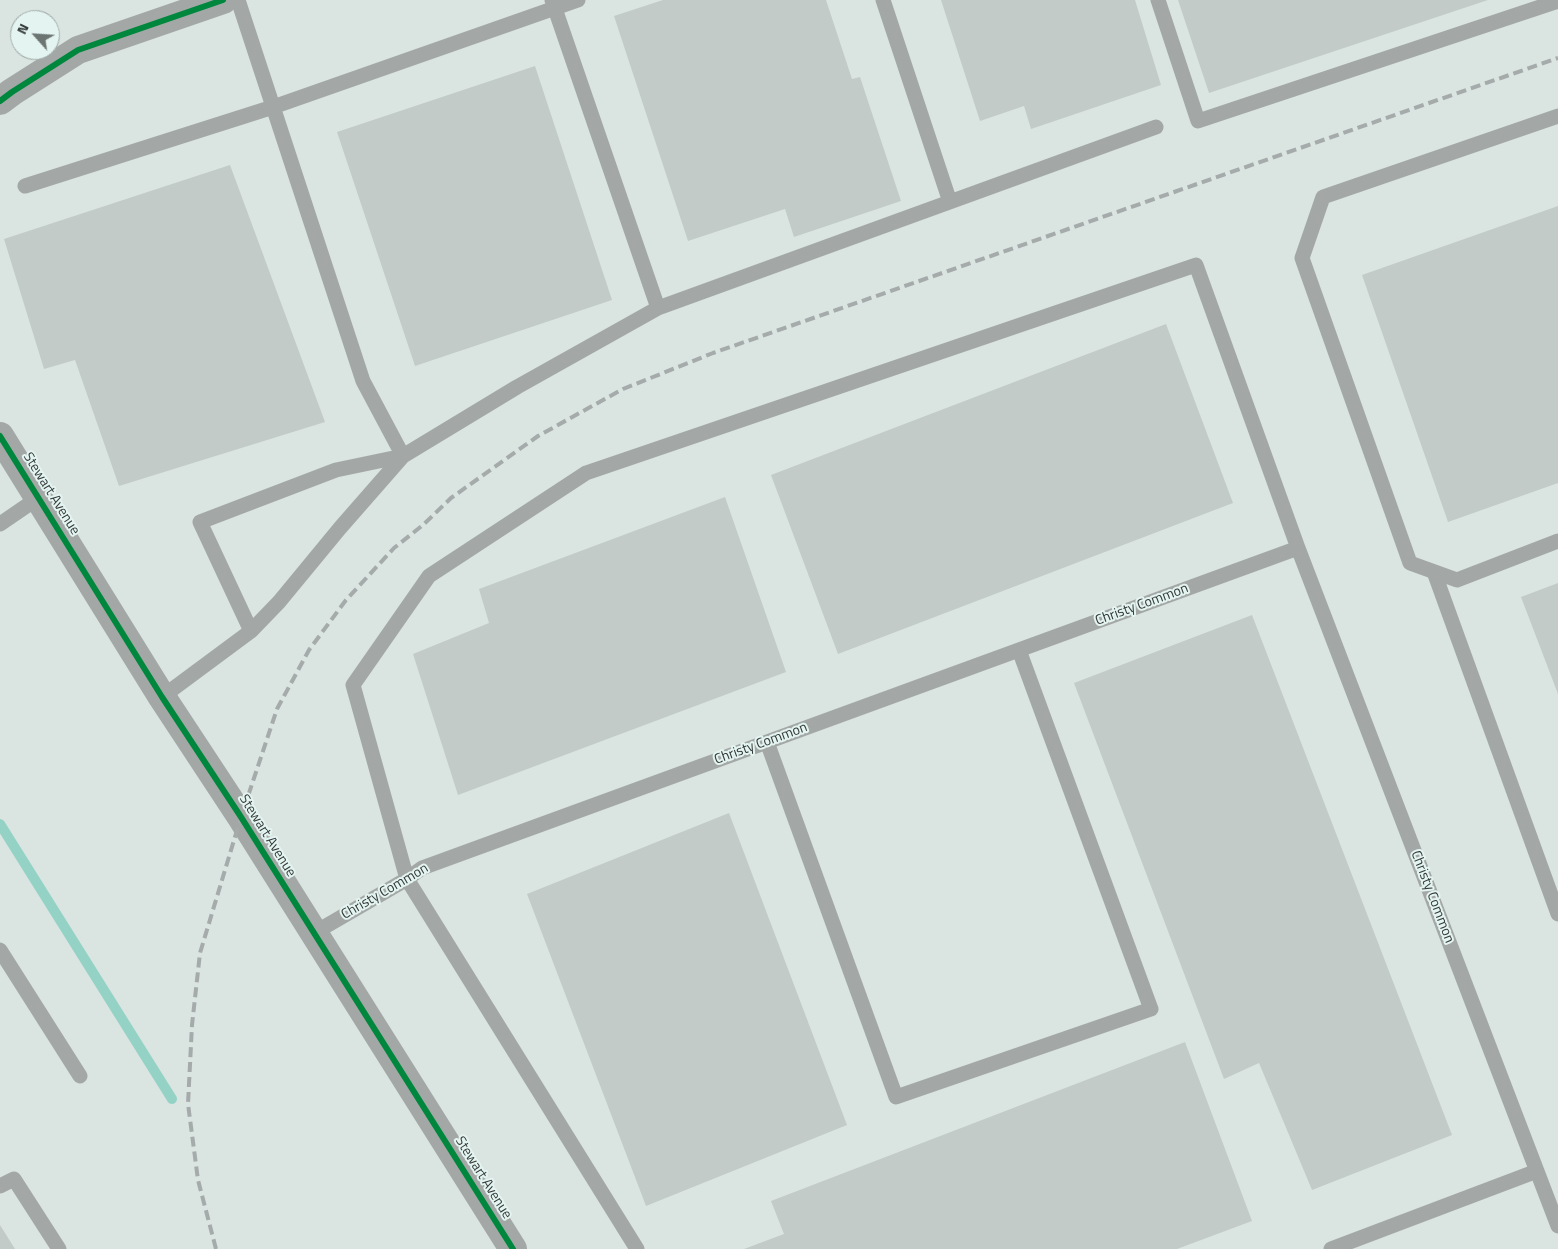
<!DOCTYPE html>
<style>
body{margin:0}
#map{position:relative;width:1558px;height:1249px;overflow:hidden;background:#dae4e1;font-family:"Titillium Web",sans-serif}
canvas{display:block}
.north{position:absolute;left:10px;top:10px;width:50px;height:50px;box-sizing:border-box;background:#e4f4f0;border:1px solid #9da9a6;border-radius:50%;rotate:296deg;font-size:14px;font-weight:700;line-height:20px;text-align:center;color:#333938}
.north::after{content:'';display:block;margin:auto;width:18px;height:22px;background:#6d7573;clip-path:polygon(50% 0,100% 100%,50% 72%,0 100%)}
</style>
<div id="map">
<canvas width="1558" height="1249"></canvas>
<div class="north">N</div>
</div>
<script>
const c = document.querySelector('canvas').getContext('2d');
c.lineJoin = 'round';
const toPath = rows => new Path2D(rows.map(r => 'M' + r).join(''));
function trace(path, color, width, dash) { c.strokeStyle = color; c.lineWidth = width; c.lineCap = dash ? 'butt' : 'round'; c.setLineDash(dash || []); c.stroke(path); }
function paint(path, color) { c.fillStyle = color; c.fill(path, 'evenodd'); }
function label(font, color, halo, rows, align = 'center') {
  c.font = font + ' "Titillium Web",sans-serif'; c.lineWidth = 4; c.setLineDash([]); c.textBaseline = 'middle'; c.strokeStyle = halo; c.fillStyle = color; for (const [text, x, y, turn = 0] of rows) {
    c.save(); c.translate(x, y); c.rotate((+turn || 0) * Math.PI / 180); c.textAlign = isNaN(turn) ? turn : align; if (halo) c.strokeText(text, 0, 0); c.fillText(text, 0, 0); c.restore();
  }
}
trace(toPath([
 [0,824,172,1099]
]), '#95d2c6', 10);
paint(toPath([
 [663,0,826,0,852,79,860,77,901,201,794,237,785,209,688,241,614,16],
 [941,0,1135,0,1161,85,1031,129,1024,106,980,121],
 [1178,0,1488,0,1209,93],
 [535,66,612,300,415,366,337,132],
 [230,165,325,422,119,486,75,360,44,369,4,239],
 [1558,206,1558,483,1448,522,1362,275],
 [1166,324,1233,503,838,654,771,475],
 [725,497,786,672,458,795,413,654,489,623,479,589],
 [1558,583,1558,694,1521,597],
 [1252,615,1452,1135,1312,1190,1259,1063,1224,1079,1074,683],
 [729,813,847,1125,646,1206,527,894],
 [1185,1042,1252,1221,1177,1249,744,1249,784,1234,771,1201],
 [0,1225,15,1249,0,1249]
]), '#c3cbc9');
trace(toPath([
 [238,0,363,381,403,456,336,470,200,522,251,631],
 [552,0,658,308],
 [883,0,950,202],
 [1158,0,1198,121,1558,1],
 [1558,116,1323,197,1302,258,1410,563,1457,580,1558,541],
 [25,186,273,107,578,0],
 [0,524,38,498],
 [1434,572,1558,914],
 [162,697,251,631,279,602,340,528,403,456,517,387,658,308,1156,127],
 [767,742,896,1097,1151,1009,1019,650],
 [314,933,407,879,422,868,1298,548,1558,1226],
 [0,950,80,1076],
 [0,1186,14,1179,59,1249],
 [637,1249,407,879,353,685,429,576,586,473,1196,265,1298,548],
 [1331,1249,1537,1171]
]), '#a3a8a6', 15);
trace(toPath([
 [0,101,12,92,78,50,223,0],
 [0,436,162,697,241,817,513,1249]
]), '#a3a8a6', 28);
trace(toPath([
 [216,1249,198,1180,188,1104,192,1025,200,953,241,817,277,709,309,650,346,600,394,548,423,525,451,498,538,436,623,389,713,353,1558,58]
]), '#a5aaaa', 4, [10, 5]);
trace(toPath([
 [0,101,12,92,78,50,223,0],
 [0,436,162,697,241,817,513,1249]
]), '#00873e', 6);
label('14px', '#333938', '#e4f4f0', [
 ["Stewart Avenue",51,494,58],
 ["Christy Common",1142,605,-20],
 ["Christy Common",761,744,-20],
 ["Stewart Avenue",267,836,58],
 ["Christy Common",385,892,-30],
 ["Christy Common",1432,897,69],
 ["Stewart Avenue",483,1178,58]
]);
</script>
